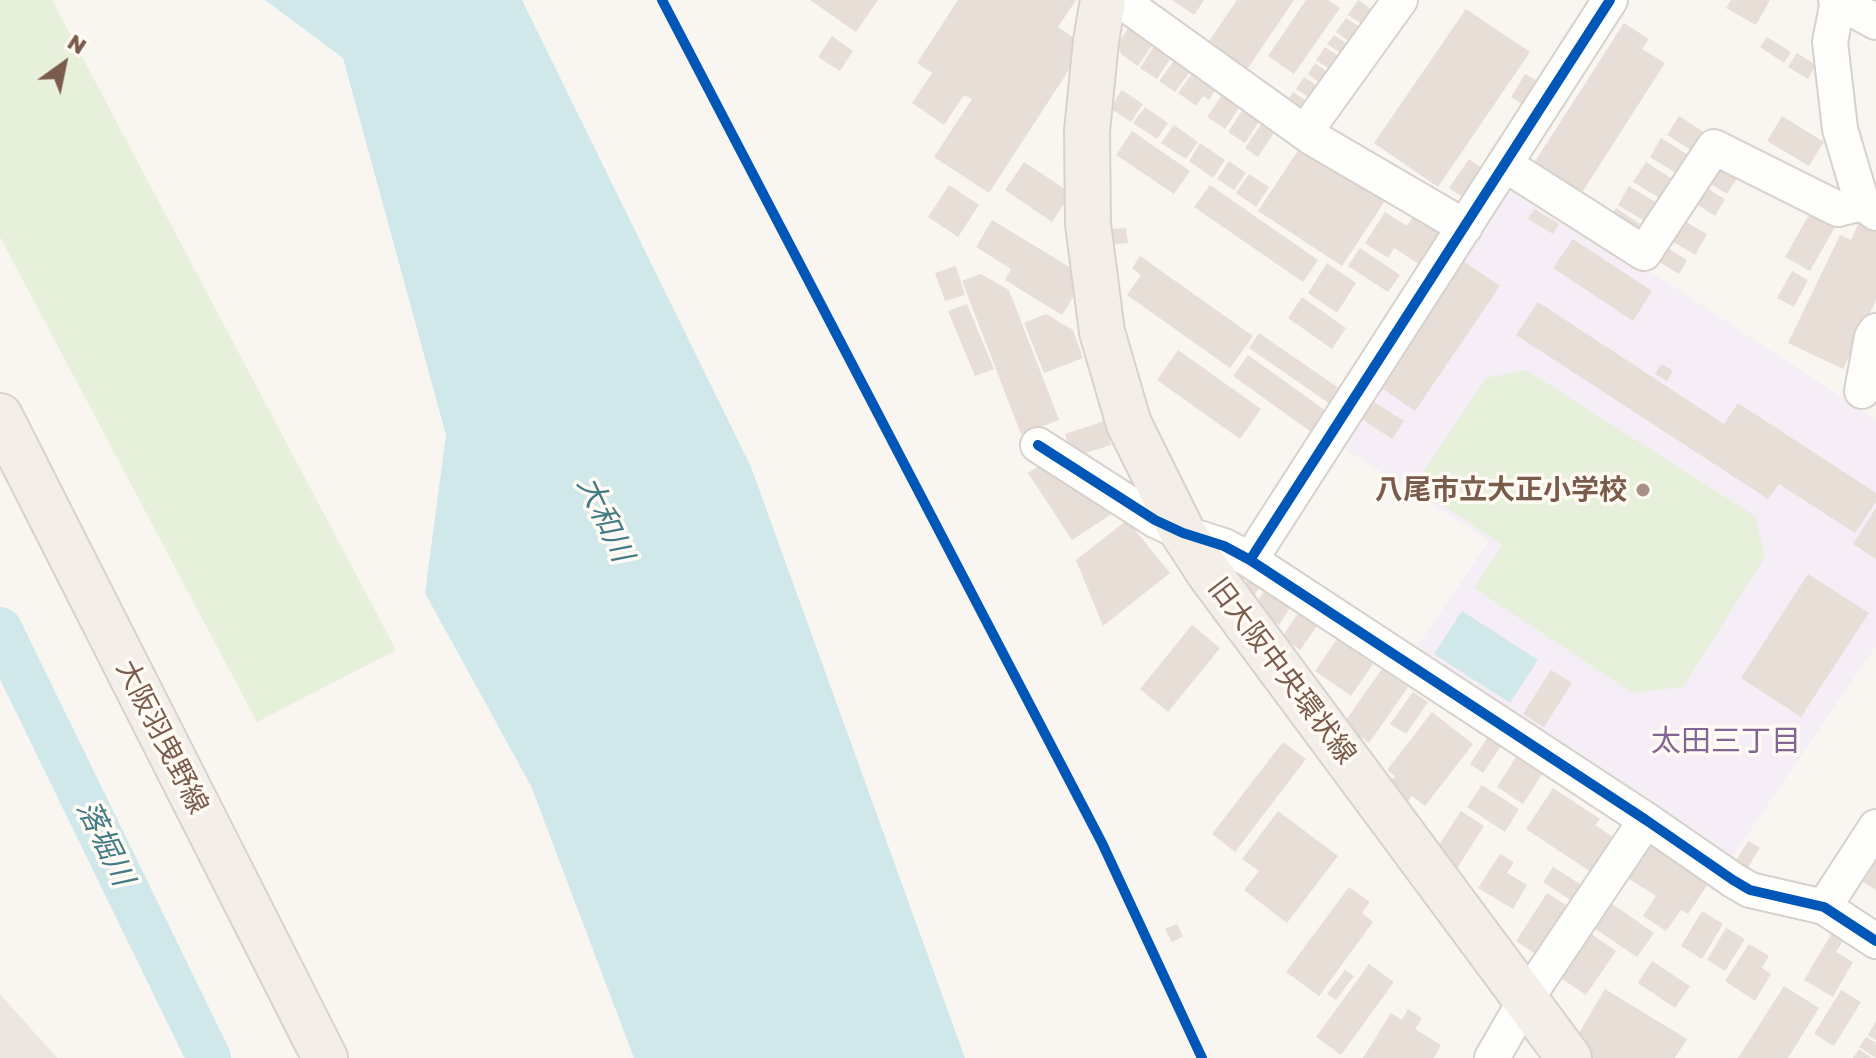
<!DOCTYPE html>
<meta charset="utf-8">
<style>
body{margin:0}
#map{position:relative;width:1876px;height:1058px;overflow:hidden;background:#f9f5f0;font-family:"Golos Text",sans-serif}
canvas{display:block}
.north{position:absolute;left:24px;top:24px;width:80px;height:80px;-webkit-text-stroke:6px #fffaf3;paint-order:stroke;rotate:33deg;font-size:22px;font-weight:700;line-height:32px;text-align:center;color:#7a5c4d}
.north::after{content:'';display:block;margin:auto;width:28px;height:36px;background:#7a5c4d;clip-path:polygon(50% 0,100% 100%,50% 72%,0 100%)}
</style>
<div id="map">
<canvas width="1876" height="1058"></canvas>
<div class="north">N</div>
</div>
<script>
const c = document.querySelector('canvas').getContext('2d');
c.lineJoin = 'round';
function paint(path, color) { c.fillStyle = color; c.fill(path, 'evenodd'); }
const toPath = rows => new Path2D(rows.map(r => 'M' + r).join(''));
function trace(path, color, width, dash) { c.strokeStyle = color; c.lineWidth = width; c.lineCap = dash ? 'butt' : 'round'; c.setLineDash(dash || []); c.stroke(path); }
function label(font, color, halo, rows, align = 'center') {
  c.font = font + ' "Golos Text","Noto Sans JP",sans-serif'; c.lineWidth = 7; c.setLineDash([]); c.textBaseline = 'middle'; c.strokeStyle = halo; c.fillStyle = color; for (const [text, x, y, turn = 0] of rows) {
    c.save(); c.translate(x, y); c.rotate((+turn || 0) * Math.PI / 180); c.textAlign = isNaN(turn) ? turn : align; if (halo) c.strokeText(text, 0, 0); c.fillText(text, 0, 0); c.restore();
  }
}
paint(toPath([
 [0,994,57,1058,0,1058]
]), '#ede5e0');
paint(toPath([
 [1507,177,1876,420,1876,646,1730,860,1719,847,1669,815,1647,797,1414,651,1489,541,1329,439]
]), '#f6eef6');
paint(toPath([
 [0,0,52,0,396,650,257,722,0,237],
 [1526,370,1755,516,1765,557,1683,687,1632,693,1474,588,1502,545,1414,486,1486,378]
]), '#e7f0db');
paint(toPath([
 [265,0,522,0,751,467,965,1058,634,1058,531,786,425,593,446,435,343,58],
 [1462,611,1538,660,1510,703,1434,654]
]), '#d0e8ea');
trace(toPath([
 [0,629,209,1058]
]), '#d0e8ea', 44);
paint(toPath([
 [810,0,878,0,856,32],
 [958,0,1076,0,1058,27,1085,45,989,193,934,157,972,99,964,95,944,125,912,103,932,73,917,63],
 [1172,0,1204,0,1194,15],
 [1237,0,1294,0,1244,74,1205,47],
 [1306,0,1328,0,1340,8,1294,74,1268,56],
 [1358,0,1382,17,1373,31,1348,15],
 [1731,0,1770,0,1756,25,1726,8],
 [1466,9,1530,52,1438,187,1374,143],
 [1346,18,1370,34,1360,49,1336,32],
 [1624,23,1649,39,1642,49,1665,63,1581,194,1534,163],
 [1131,24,1155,41,1138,66,1122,55,1117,45],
 [1334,35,1358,51,1351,60,1327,44],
 [832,36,853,51,840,71,818,57],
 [1767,37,1791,52,1784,63,1760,47],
 [1156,43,1173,54,1157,79,1140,68],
 [1325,47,1349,63,1340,76,1316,60],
 [1797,53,1816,65,1808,79,1788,67],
 [1176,58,1192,69,1175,92,1159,81],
 [1315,63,1337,79,1329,90,1308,74],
 [1194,71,1218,87,1209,100,1203,96,1196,106,1178,93],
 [1525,74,1538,81,1523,105,1511,97],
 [1304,77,1327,92,1319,104,1296,89],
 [1122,90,1143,104,1131,122,1110,108],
 [1224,92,1242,103,1225,129,1207,117],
 [1293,92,1316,107,1307,120,1285,105],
 [1246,105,1262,117,1245,143,1228,132],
 [1145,107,1168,123,1157,139,1133,123],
 [1679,116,1705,133,1694,152,1667,135],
 [1782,116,1824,142,1809,166,1767,141],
 [1264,120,1277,128,1258,157,1245,148],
 [1174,125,1198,142,1186,159,1161,143],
 [1132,131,1190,171,1174,194,1116,155],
 [1661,138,1693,158,1681,176,1650,157],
 [1200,143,1225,160,1213,178,1189,161],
 [1301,146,1385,201,1342,266,1258,211],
 [1469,159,1492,175,1472,203,1449,188],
 [1714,160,1739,175,1727,194,1703,179],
 [1229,161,1246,173,1234,190,1217,179],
 [1024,162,1071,193,1052,222,1005,190],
 [1646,162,1674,180,1661,199,1633,182],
 [1249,174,1269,187,1256,207,1236,193],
 [1698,183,1725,199,1715,216,1688,199],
 [949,185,979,205,958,237,928,217],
 [1210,185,1318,260,1303,282,1194,207],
 [1629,186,1660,205,1648,223,1618,205],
 [1616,208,1640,224,1629,240,1605,223],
 [1534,209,1559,224,1553,234,1528,219],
 [1385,212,1407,226,1416,212,1445,230,1422,266,1394,248,1388,258,1365,243],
 [1810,213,1835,227,1810,271,1785,257],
 [1679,218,1707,234,1695,255,1667,238],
 [992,220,1076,271,1080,286,1062,315,1005,280,1011,269,976,247],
 [1860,220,1876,228,1876,300,1843,369,1788,343,1840,235,1851,240],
 [1126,228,1128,243,1114,244,1112,229],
 [1573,239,1652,291,1633,321,1553,268],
 [1661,244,1687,260,1679,274,1653,258],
 [1360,248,1400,275,1388,292,1348,266],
 [1140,256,1253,336,1230,368,1127,295,1141,275,1132,268],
 [1463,261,1500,286,1415,411,1379,386],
 [1327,263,1356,283,1337,313,1308,293],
 [956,266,965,295,945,301,935,273],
 [1792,271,1808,280,1794,307,1777,298],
 [981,274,1009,290,1059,420,1021,434,962,281],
 [1302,297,1346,328,1332,349,1288,318],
 [1538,302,1724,424,1738,403,1876,493,1876,502,1855,533,1779,484,1768,499,1516,335],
 [967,304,994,369,975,376,948,311],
 [1046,314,1073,330,1083,358,1044,373,1024,323],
 [1259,333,1343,391,1333,406,1249,348],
 [1178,350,1261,409,1240,439,1157,380],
 [1248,355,1329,413,1314,434,1233,376],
 [1662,364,1673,371,1667,381,1655,374],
 [1374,402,1404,421,1392,439,1362,419],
 [1104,421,1111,445,1073,457,1065,434],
 [1046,461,1119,509,1072,540,1028,473],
 [1876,508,1876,559,1853,544],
 [1127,520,1170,573,1103,626,1076,560],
 [1808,574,1869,613,1801,717,1741,678],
 [1250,577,1261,585,1252,598,1240,590],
 [1264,591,1290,608,1279,625,1253,608],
 [1299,612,1318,625,1300,650,1282,637],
 [1192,625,1220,648,1168,712,1140,689],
 [1337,639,1373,664,1351,696,1315,671],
 [1382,669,1408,687,1369,743,1343,724],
 [1551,670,1572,683,1544,727,1523,714],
 [1413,692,1428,702,1406,734,1390,724],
 [1432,712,1473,744,1425,806,1412,796,1407,802,1387,786,1395,776,1387,770],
 [1488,737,1501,746,1483,773,1470,764],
 [1283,742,1306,759,1235,852,1212,834],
 [1516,757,1542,774,1523,804,1497,787],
 [1482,785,1519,809,1505,832,1467,807],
 [1553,788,1600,819,1595,825,1613,837,1591,872,1526,829],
 [1278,811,1338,856,1287,923,1244,890,1259,871,1242,859],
 [1461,811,1484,826,1456,870,1437,848],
 [1648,836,1712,878,1688,914,1681,910,1666,931,1643,916,1656,896,1623,875],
 [1748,841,1760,848,1745,872,1733,865],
 [1500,854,1514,862,1507,873,1527,885,1513,909,1478,888],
 [1876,862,1876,890,1863,882],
 [1553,867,1588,889,1578,905,1543,882],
 [1349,887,1370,902,1362,913,1373,922,1319,996,1286,972],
 [1547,893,1574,910,1542,958,1516,941],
 [1608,901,1654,933,1637,957,1591,926],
 [1702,911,1723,924,1702,959,1681,946],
 [1177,924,1183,936,1172,942,1165,929],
 [1726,928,1745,939,1725,971,1707,960],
 [1587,931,1616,951,1586,995,1558,976],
 [1833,931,1845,938,1836,952,1853,962,1833,997,1804,980],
 [1749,944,1769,956,1762,968,1771,974,1755,1001,1725,981],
 [1652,961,1690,986,1675,1008,1638,983],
 [1369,964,1394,982,1341,1055,1316,1037],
 [1345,970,1354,976,1336,1000,1327,994],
 [1784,986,1819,1008,1788,1058,1738,1058],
 [1605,989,1687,1039,1675,1058,1593,1058,1572,1045],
 [1841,990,1861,1002,1834,1046,1814,1034],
 [1408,1009,1422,1018,1415,1029,1441,1045,1434,1058,1363,1058,1391,1013,1402,1020],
 [1876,1021,1876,1040,1868,1035],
 [1866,1037,1876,1043,1876,1058,1859,1047],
 [1859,1049,1872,1058,1853,1058]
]), '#e6ded7');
const minor = toPath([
 [1120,0,1311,137,1465,227],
 [1836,0,1876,22],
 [1838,1,1830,42,1840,129,1862,203,1876,213],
 [1305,132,1400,0],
 [1506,165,1644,253,1714,147,1838,209,1862,203],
 [1862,391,1872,337,1876,331],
 [1038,445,1155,520,1183,533,1224,546,1250,560,1646,820,1733,880,1750,890,1824,907,1876,941],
 [1250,560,1610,0],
 [1824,907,1876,827],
 [1492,1058,1526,999,1646,820]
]);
const major = toPath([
 [1103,0,1096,41,1087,131,1088,224,1102,332,1129,424,1183,533,1209,573,1569,1058],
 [0,416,325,1058]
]);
trace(minor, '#d7d1cb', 38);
trace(major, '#dad1cc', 48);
trace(minor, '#fefefd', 34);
trace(major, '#f3eee8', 44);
trace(toPath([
 [662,0,1102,843,1202,1058],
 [1038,445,1155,520,1183,533,1224,546,1250,560,1646,820,1733,880,1750,890,1824,907,1876,941],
 [1250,560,1610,0]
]), '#0057b8', 10);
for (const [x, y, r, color] of [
 [1643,490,8,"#a69286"]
]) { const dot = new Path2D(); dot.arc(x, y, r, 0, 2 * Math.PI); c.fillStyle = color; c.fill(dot); trace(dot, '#fffaf3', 3); }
label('bold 28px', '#7a5c4d', '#fffaf3', [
 ["八尾市立大正小学校",1627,490]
], 'right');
label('28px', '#7a5c4d', '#fffaf3', [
 ["旧大阪中央環状線",1282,671,53],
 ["大阪羽曳野線",162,737,63]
]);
label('italic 30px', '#437c86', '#fffaf3', [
 ["大和川",605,519,65],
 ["落堀川",105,843,64]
]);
label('30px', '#846695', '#fffaf3', [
 ["太田三丁目",1726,741]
]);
</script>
